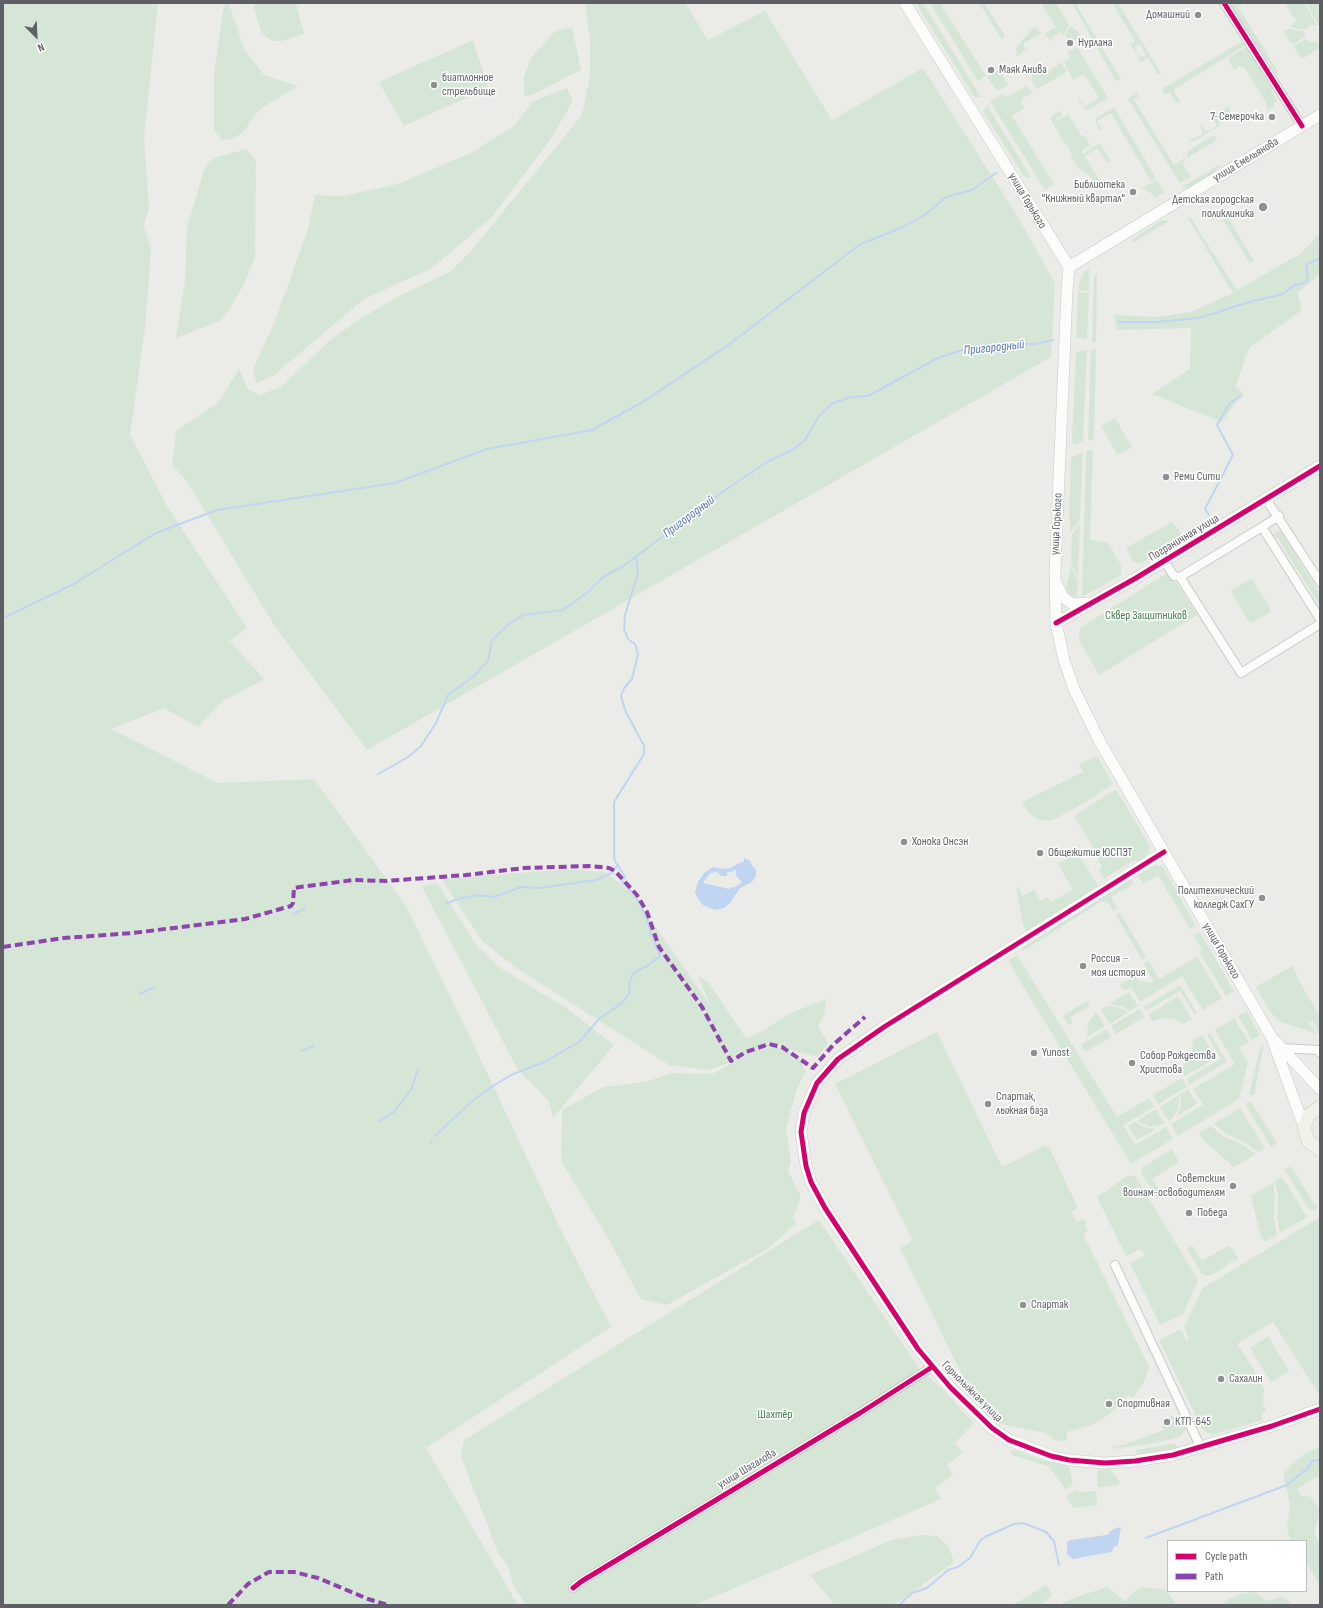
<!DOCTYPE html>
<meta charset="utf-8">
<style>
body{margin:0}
#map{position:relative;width:1323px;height:1608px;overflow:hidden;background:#ebebe7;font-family:"Sofia Sans Condensed",sans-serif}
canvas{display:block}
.frame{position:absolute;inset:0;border:4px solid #5d5f64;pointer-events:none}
.legend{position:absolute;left:1167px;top:1540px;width:140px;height:52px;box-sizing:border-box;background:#fff;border:1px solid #bebfc1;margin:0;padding:5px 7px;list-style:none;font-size:12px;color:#5d5f64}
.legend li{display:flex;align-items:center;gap:8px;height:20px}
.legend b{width:20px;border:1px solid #bebfc1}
.north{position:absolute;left:16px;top:16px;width:40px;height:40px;-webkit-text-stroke:3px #fff;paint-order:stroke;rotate:156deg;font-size:11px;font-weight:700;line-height:16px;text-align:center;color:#5d5f64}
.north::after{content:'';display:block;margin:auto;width:14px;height:18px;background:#5d5f64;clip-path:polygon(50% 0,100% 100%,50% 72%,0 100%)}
</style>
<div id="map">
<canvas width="1323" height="1608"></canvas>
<div class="frame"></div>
<ul class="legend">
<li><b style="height:5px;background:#d6006c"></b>Cycle path</li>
<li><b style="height:5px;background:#8e44ad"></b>Path</li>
</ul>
<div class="north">N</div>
</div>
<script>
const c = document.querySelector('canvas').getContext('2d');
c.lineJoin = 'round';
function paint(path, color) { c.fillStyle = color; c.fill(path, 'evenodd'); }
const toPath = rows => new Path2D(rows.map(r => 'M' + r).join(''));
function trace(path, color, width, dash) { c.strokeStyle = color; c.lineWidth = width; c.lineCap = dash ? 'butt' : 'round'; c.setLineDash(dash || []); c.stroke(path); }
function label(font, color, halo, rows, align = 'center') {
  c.font = font + ' "Sofia Sans Condensed",sans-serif'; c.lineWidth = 3; c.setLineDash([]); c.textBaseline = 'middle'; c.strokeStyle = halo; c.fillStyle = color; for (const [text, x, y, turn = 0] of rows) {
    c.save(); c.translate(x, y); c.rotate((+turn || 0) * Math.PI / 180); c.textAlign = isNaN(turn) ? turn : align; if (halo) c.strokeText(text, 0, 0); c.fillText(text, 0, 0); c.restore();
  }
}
paint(toPath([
 [3,3,158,3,144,137,149,207,144,226,151,250,145,328,130,435,167,506,247,628,230,641,264,679,223,701,198,727,164,708,111,729,218,783,314,779,406,906,470,1037,561,1230,611,1327,426,1448,518,1605,3,1605],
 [226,3,229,3,244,49,264,75,298,86,260,109,243,132,233,139,222,140,214,131,214,74,223,11],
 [253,3,296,3,304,34,282,41,274,41,268,38,261,32],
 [585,3,685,3,708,40,765,11,832,120,923,68,1018,217,1055,283,1051,357,367,750,276,628,186,480,172,465,176,431,218,403,239,369,248,389,260,395,281,387,329,341,358,320,401,295,450,272,472,250,582,115,590,77,590,40],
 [916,3,923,3,981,97,974,97],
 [930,3,940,3,986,76,978,81],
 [979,3,984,3,1005,36,1002,39],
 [1041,3,1056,3,1069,25,1063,36,1060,32,1051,38,1054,43,1044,34,1056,27],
 [1072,3,1075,3,1121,79,1116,81],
 [1112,3,1118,3,1161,73,1158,75,1148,58,1141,62,1137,55,1139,54,1141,58,1146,55,1140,44,1135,47,1137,52,1136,53,1131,45,1135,41],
 [1244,3,1238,7,1278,71,1277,75,1236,14,1231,4],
 [1285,3,1304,3,1317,25,1310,25,1305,30,1290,27,1296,21],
 [1306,3,1320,3,1320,28,1317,22],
 [1070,26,1078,31,1080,36,1071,43,1066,44,1064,43,1068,39,1065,35],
 [572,27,581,70,532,95,524,96,524,77,531,58,554,32],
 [1034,27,1042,34,1040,34,1023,44,1026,49,1017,56,1016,48],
 [1287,29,1304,31,1305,37,1292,45,1284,32],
 [1306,39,1311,42,1316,41,1320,48,1302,59,1293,46],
 [473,40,488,88,404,126,379,82],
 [1241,42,1246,45,1173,90,1181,103,1177,103,1170,92,1165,95,1162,89],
 [1077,47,1108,98,1088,110,1085,109,1078,98,1079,97,1085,106,1099,98,1084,74,1073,80,1064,62,1071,57,1067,53],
 [1247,47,1272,87,1271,90,1277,100,1273,107,1268,110,1266,106,1267,104,1245,68,1240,66,1234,70,1229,61,1230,57],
 [1062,62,1067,72,1065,73,1037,89,1031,80,1033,73,1043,67,1046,73],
 [999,70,1008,85,997,91,987,77],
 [1025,83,1033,93,1022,98,1023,100,1021,101,1024,108,1012,116,1054,184,1045,190,990,101,1002,94,1007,97,1026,86],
 [567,88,573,101,550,140,492,217,432,268,364,299,273,376,256,383,253,369,276,319,308,229,315,195,344,196,398,184,471,153,514,126,532,102],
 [1137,93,1139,96,1134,100,1174,165,1185,158,1183,165,1191,177,1180,183,1128,99],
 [987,105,1031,177,1027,178,1023,175,983,112],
 [1229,106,1230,113,1219,120,1219,126,1194,141,1188,141,1203,134,1200,123,1206,132,1217,126,1210,115,1216,111,1218,114],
 [1114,107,1156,178,1151,181,1111,113,1097,121,1103,130,1100,131,1096,123,1096,118],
 [1060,111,1062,115,1055,120,1056,121,1068,114,1082,137,1084,135,1090,145,1081,151,1083,154,1092,149,1091,147,1100,144,1111,161,1108,163,1097,148,1085,156,1101,183,1105,181,1107,183,1102,186,1095,185,1090,176,1078,168,1070,155,1072,154,1067,146,1070,144,1066,145,1051,120,1052,116],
 [1214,135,1217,140,1187,158,1188,151],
 [246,149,256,160,255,257,244,284,230,309,219,321,176,338,185,281,187,228,205,167,215,158],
 [1219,165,1220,166,1207,178,1188,190,1182,187],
 [1157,180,1164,192,1155,198,1151,193,1141,188],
 [1223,209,1254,261,1250,263,1218,212],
 [1190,217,1237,290,1300,254,1320,233,1320,274,1297,293,1302,310,1249,348,1235,387,1242,392,1243,396,1236,402,1222,422,1152,394,1190,369,1191,328,1117,330,1114,315,1155,317,1191,312,1233,293,1188,218],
 [1162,220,1169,221,1133,243,1132,239],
 [1089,267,1089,291,1078,290,1081,277],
 [1097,274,1096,341,1092,343,1094,276],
 [1078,292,1089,293,1087,339,1076,337],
 [1096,349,1094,439,1088,441,1091,350],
 [1087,350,1083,441,1075,445,1072,443,1076,352],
 [1115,418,1132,447,1117,455,1101,426],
 [1093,450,1090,540,1108,543,1121,565,1121,575,1082,597,1086,451],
 [1083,452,1080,519,1071,532,1069,515,1071,458],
 [1172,522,1179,530,1181,536,1179,540,1140,564,1133,562,1126,548],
 [1080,523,1078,576,1071,563,1072,535],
 [1278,531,1281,531,1320,594,1320,606,1277,537,1272,540,1269,536],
 [1071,566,1078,580,1077,598,1070,595,1066,588],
 [1167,573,1180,588,1197,615,1099,675,1079,640,1080,628],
 [1252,579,1271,610,1269,613,1251,623,1248,621,1231,591,1248,580],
 [1094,757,1098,758,1113,784,1084,803,1055,819,1048,821,1037,819,1030,814,1022,802,1083,772,1079,764],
 [1116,789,1150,846,1149,851,1146,856,1138,861,1132,861,1104,879,1099,870,1102,867,1098,860,1099,857,1074,816],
 [1073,854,1079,856,1098,885,1098,888,1029,932,1026,931,1023,925,1016,888,1018,887,1023,896,1034,890,1041,901,1047,897,1051,902,1073,890,1058,864],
 [1153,865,1163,867,1196,926,1190,929,1158,875,1143,884,1137,874],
 [568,869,605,872,632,893,710,1005,698,976,708,982,746,1038,759,1033,791,1013,826,999,824,1015,818,1026,828,1043,818,1057,793,1051,779,1044,775,1045,786,1049,799,1058,806,1072,797,1088,786,1128,791,1162,788,1171,800,1195,800,1200,793,1217,796,1224,767,1249,667,1305,641,1299,607,1236,561,1161,562,1110,603,1087,645,1082,672,1073,712,1074,742,1058,709,1070,669,1065,518,969,482,941,442,879],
 [1130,878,1134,884,1111,897,1118,908,1113,911,1108,903,1102,901,1023,951,1022,948],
 [437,883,477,946,499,967,566,1008,614,1045,553,1118,549,1101,518,1070,422,887],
 [1120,913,1146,957,1142,960,1116,915],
 [1200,932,1234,991,1226,996,1199,952,1202,949,1194,936],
 [1017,955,1117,1117,1149,1098,1154,1107,1123,1125,1135,1145,1166,1127,1173,1139,1131,1164,1014,971,1009,960],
 [1197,957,1222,998,1203,1010,1182,976,1140,1002,1131,987,1124,991,1120,985,1134,976,1140,981,1150,983,1154,982,1144,964,1149,961,1159,979],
 [1292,966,1297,975,1298,979,1320,1017,1320,1032,1318,1033,1313,1021,1309,1023,1317,1034,1281,1022,1271,1013,1256,987],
 [1180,985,1197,1013,1195,1015,1180,991,1146,1011,1143,1007],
 [1129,992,1138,1006,1130,1011,1121,1006,1109,1004],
 [1178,996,1192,1019,1183,1024,1177,1020,1166,1018,1152,1021,1148,1015],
 [1087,1001,1090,1006,1070,1017,1072,1022,1069,1025,1063,1016],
 [1109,1006,1120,1008,1128,1012,1110,1024,1101,1009],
 [1140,1009,1144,1017,1116,1034,1111,1026],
 [1247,1011,1260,1035,1252,1040,1238,1016],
 [1096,1012,1105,1026,1087,1037,1088,1023],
 [1234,1018,1249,1042,1239,1048,1248,1062,1239,1099,1178,1136,1171,1124,1203,1105,1193,1089,1235,1064,1215,1030],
 [1107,1029,1111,1037,1085,1052,1081,1045],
 [937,1032,1001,1165,1005,1166,1045,1145,1049,1147,1078,1208,1072,1212,1077,1222,1082,1219,1083,1221,1085,1220,1087,1224,1085,1225,1088,1231,1083,1234,1149,1366,1145,1380,1133,1398,1128,1395,1126,1399,1124,1398,1111,1413,1094,1424,1067,1432,1067,1440,1064,1441,1053,1440,1046,1433,999,1424,976,1403,900,1248,910,1243,912,1239,835,1084],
 [1210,1033,1227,1062,1190,1084,1187,1079,1221,1059,1207,1035],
 [1202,1035,1216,1058,1185,1076,1181,1069,1191,1058,1193,1040],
 [1264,1043,1254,1095,1249,1094,1261,1045],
 [1182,1078,1187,1087,1158,1104,1153,1095],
 [1188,1089,1197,1104,1177,1116,1181,1105,1180,1094],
 [1179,1095,1178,1110,1169,1122,1160,1107],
 [1247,1102,1252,1103,1277,1143,1271,1147,1246,1106],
 [1240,1108,1265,1148,1259,1152,1243,1141,1226,1134,1214,1124],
 [1156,1109,1165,1124,1151,1127,1137,1121],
 [1135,1122,1144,1127,1156,1129,1137,1140,1128,1126],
 [1211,1126,1224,1137,1241,1144,1256,1154,1234,1167,1204,1141,1199,1133],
 [1172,1149,1177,1158,1178,1163,1152,1179,1162,1195,1157,1198,1142,1174,1141,1170,1143,1167],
 [1291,1166,1314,1204,1317,1205,1316,1210,1309,1209,1285,1170],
 [1129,1175,1136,1177,1198,1280,1183,1314,1160,1325,1130,1263,1144,1256,1141,1249,1126,1256,1097,1197],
 [1282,1177,1307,1217,1280,1233,1277,1218,1278,1196,1275,1181],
 [1273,1183,1275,1196,1274,1218,1277,1235,1265,1242,1260,1234,1251,1195],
 [1320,1217,1320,1396,1273,1322,1237,1344,1254,1369,1264,1390,1263,1404,1267,1411,1261,1414,1263,1420,1212,1435,1202,1429,1159,1340,1181,1329,1186,1340,1189,1339,1184,1327,1203,1288],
 [819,1220,925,1377,928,1376,942,1389,974,1423,955,1443,963,1453,947,1465,953,1475,935,1488,941,1499,695,1605,526,1605,513,1585,508,1566,498,1553,461,1456,464,1440],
 [1192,1245,1202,1261,1228,1246,1233,1249,1238,1258,1210,1276,1206,1276,1202,1274,1187,1249],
 [1268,1336,1289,1371,1271,1382,1250,1348],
 [1173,1416,1175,1420,1181,1417,1186,1429,1180,1437,1154,1443,1112,1449,1112,1446,1115,1445,1117,1447,1164,1430,1161,1420],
 [1176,1443,1177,1448,1137,1455,1136,1450],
 [1320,1447,1320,1475,1297,1489,1302,1497,1307,1495,1312,1498,1319,1509,1318,1521,1314,1529,1316,1538,1320,1542,1320,1585,1306,1563,1306,1541,1292,1541,1289,1536,1287,1527,1290,1505,1284,1479,1284,1474,1293,1463,1303,1455],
 [1015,1450,1036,1458,1069,1466,1073,1485,1066,1490,1048,1466,1012,1455,1010,1452],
 [1110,1469,1119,1481,1120,1485,1098,1487,1097,1470],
 [1076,1489,1078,1492,1096,1491,1097,1505,1074,1508,1066,1497],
 [921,1535,937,1536,949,1547,954,1562,900,1601,891,1605,835,1605,810,1575,892,1540],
 [1046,1585,1050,1590,1051,1596,1042,1605,1013,1605],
 [1107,1587,1125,1601,1135,1591,1143,1587,1166,1590,1177,1605,1060,1605,1068,1600],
 [1255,1592,1267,1601,1280,1597,1287,1599,1293,1605,1222,1605,1227,1600,1241,1594]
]), '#d6e6d6');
paint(toPath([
 [744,858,751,861,750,863,756,870,756,876,752,882,740,888,730,903,724,908,715,910,703,905,698,899,695,892,698,882,705,872,713,867,722,869,730,868,744,861],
 [736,870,736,876,742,882,733,888,732,886,729,889,703,883,710,873,717,872,721,876,727,876,727,873],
 [1121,1527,1118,1545,1114,1547,1111,1552,1073,1559,1067,1554,1067,1542,1071,1540,1107,1535,1113,1529]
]), '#c0d5f1');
trace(toPath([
 [1119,322,1157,322,1199,318,1249,302,1283,294,1293,286,1306,282,1308,279,1306,265,1320,258],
 [1209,515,1205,509,1233,455,1217,425,1229,404,1240,396],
 [3,618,72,585,156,533,217,510,395,483,487,449,592,430,641,403,731,343,859,245,903,227,926,214,946,197,972,190,996,173],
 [378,774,408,757,421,746,436,723,448,695,474,676,488,661,492,640,509,624,523,615,563,610,587,593,603,577,622,567,721,493,767,462,794,449,805,440,819,416,833,403,851,397,868,396,938,358,968,348,1002,344,1034,344,1054,340],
 [445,904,458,899,478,895,494,897,521,887,539,888,596,880,612,873,618,865],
 [295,913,305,909],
 [140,994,154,987],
 [302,1051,313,1046],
 [379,1121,394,1112,412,1088,417,1071],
 [435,1136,472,1101,493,1086,511,1075,544,1062,579,1042,600,1018,621,1004,626,998,630,992,629,984,633,973,647,966,660,956,651,934,647,919,640,904,632,892,622,882,625,877,615,861,614,856,614,802,644,754,644,746,625,710,621,696,624,688,632,679,638,654,635,644,628,639,624,629,625,615,638,574,636,556],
 [430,1143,432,1140],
 [1146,1538,1287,1485,1309,1467,1312,1461,1320,1460],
 [899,1605,912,1593,927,1588,948,1570,958,1567,970,1558,980,1541,985,1537,1014,1524,1023,1523,1046,1532,1054,1541,1059,1565]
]), '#c0d5f1', 2);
const street = toPath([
 [1224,3,1302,126],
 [1266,499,1320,582],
 [1262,527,1279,516],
 [1164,561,1174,576,1180,577,1241,673,1320,624],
 [1180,577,1262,527,1320,619],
 [1282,1048,1318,1050,1320,1053],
 [1115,1265,1200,1446],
 [573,1588,582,1581,860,1413,932,1367]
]);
const secondary = toPath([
 [905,3,1069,267,1067,291,1055,571,1056,623,1064,660,1074,689,1100,742,1272,1038,1304,1127],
 [1069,267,1320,115],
 [1056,583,1063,597,1068,601,1073,604,1088,603],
 [1056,623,1136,578,1320,466],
 [1164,852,884,1027,838,1059,817,1083,804,1113,801,1132,806,1166,811,1182,825,1208,918,1349,950,1387,992,1428,1009,1440,1051,1456,1069,1460,1105,1463,1135,1461,1173,1455,1272,1426,1320,1409],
 [1275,1041,1320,1089]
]);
const primary = toPath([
 [1320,1107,1309,1115,1304,1127,1308,1141,1320,1150]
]);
trace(street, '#c9c9c9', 10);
trace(secondary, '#c8c9c9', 12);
trace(primary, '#d0cdb8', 14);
trace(street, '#fcfcfb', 8);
trace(secondary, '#fcfcfb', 11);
trace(primary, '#f1f1e9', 13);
trace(toPath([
 [3,947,64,938,133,933,245,919,291,906,293,903,294,888,300,887,354,880,386,881,466,875,524,868,589,866,609,868,615,871,637,895,647,912,659,947,702,1007,731,1061,746,1052,769,1044,782,1047,813,1068,834,1044,865,1017],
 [228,1605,248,1584,269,1572,294,1572,318,1578,368,1599,388,1605]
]), '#8e44ad', 4, [8, 4]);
trace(toPath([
 [1224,3,1302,126],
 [1056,623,1136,578,1320,466],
 [1164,852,884,1027,838,1059,817,1083,804,1113,801,1132,806,1166,811,1182,825,1208,918,1349,950,1387,992,1428,1009,1440,1051,1456,1069,1460,1105,1463,1135,1461,1173,1455,1272,1426,1320,1409],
 [573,1588,582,1581,860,1413,932,1367]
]), '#d6006c', 5);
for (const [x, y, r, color] of [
 [1198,15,4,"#8f9092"],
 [1070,43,4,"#8f9092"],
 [991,70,4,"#8f9092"],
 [434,85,4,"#8f9092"],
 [1272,117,4,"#8f9092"],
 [1133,192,4,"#8f9092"],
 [1263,207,5,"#8f9092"],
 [1166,477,4,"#8f9092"],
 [904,842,4,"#8f9092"],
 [1040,853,4,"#8f9092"],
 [1262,898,4,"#8f9092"],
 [1083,966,4,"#8f9092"],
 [1034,1053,4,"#8f9092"],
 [1132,1063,4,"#8f9092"],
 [988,1104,4,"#8f9092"],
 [1233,1186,4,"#8f9092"],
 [1189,1213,4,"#8f9092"],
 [1023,1305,4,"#8f9092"],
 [1221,1379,4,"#8f9092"],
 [1109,1404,4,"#8f9092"],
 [1167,1422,4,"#8f9092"]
]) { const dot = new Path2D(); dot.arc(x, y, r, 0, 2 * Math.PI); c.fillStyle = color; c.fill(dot); trace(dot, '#fff', 1.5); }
label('12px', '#5d5f64', '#fff', [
 ["Домашний",1190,15,"right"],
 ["Нурлана",1078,43],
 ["Маяк Анива",999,70],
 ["биатлонное",442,78],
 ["стрельбище",442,92],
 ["7-Семерочка",1264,117,"right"],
 ["Библиотека",1125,185,"right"],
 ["\"Книжный квартал\"",1125,199,"right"],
 ["Детская городская",1254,200,"right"],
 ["поликлиника",1254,214,"right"],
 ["Реми Сити",1174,477],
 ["Хонока Онсэн",912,842],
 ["Общежитие ЮСПЭТ",1048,853],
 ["Политехнический",1254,891,"right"],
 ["колледж СахГУ",1254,905,"right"],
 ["Россия –",1091,959],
 ["моя история",1091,973],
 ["Yunost",1042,1053],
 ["Собор Рождества",1140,1056],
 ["Христова",1140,1070],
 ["Спартак,",996,1097],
 ["лыжная база",996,1111],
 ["Советским",1225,1179,"right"],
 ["воинам-освободителям",1225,1193,"right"],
 ["Победа",1197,1213],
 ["Спартак",1031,1305],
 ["Сахалин",1229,1379],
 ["Спортивная",1117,1404],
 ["КТП-645",1175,1422]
], 'left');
label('12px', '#5d5f64', '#fff', [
 ["улица Емельянова",1246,160,-31],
 ["улица Горького",1027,201,59],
 ["улица Горького",1057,524,-87],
 ["Пограничная улица",1184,538,-31],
 ["улица Горького",1221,951,60],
 ["Горнолыжная улица",972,1392,45],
 ["улица Шагалова",747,1469,-31]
]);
label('12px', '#40804b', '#fff', [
 ["Сквер Защитников",1146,616],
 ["Шахтёр",775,1415]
]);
label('italic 13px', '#5376b5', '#fff', [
 ["Пригородный",994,348,-6],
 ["Пригородный",689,517,-37]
]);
</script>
